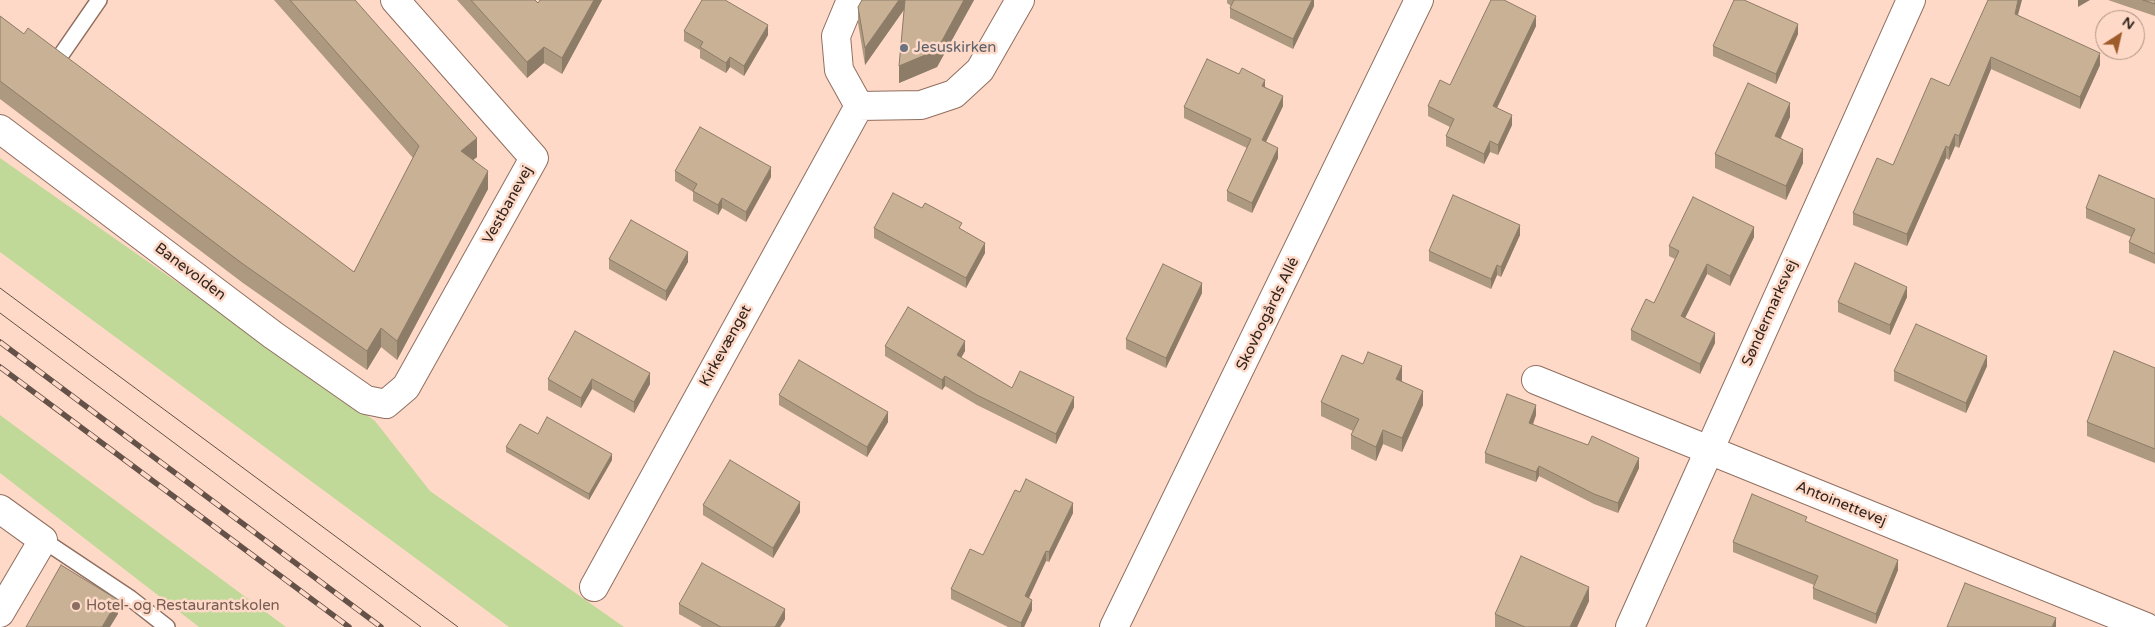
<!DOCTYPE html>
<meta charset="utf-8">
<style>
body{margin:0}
#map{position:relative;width:2155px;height:627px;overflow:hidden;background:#fed9c7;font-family:"Varela Round",sans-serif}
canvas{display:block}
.north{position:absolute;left:2095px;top:10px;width:50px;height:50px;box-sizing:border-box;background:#fed9c7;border:1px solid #ac9183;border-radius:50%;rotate:35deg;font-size:14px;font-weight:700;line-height:20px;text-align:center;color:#31241d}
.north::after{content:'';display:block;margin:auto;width:18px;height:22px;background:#9f5c2b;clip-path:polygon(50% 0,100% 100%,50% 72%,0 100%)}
</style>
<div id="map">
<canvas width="2155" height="627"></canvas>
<div class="north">N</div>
</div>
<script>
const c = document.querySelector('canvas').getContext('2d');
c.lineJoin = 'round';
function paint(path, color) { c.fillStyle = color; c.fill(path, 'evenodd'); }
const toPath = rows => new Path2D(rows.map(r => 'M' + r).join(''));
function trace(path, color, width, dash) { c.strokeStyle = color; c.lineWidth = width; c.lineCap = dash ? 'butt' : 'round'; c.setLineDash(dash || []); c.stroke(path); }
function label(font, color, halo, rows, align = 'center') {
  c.font = font + ' "Varela Round",sans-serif'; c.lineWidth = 5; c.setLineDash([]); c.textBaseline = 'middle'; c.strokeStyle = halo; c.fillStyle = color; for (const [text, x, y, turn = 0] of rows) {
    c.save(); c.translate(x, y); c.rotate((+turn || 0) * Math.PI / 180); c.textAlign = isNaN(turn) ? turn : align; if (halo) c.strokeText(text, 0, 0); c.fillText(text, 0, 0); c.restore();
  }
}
paint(toPath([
 [0,158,375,421,430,491,624,627,509,627,0,252],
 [0,415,286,627,199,627,0,473]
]), '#c0d998');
const lane = toPath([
 [61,55,99,0],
 [43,540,130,598,167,627]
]);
const street = toPath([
 [851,0,836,36,839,70,859,106,921,105,954,94,980,70,1020,0],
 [0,129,273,335,366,400,386,404,406,387,534,158,395,0],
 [1536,380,2146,627],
 [0,509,43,540,0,613],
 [594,587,859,106],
 [1114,627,1419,0],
 [1630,627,1911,0]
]);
trace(lane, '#906f60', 18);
trace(street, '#906f60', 30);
trace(lane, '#fff', 15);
trace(street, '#fff', 28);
trace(toPath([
 [0,288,458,627],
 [0,313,421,627]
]), '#645147', 1);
const rail = toPath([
 [0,342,381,627],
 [0,367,349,627]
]);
trace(rail, '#645147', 5.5);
trace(rail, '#fed9c7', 4, [11]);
paint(toPath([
 [274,0,355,0,477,157,473,160,488,189,397,360,381,347,367,370,243,283,0,99,0,16,24,34,354,272,413,158],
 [457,0,535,0,538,3,602,0,562,74,544,63,527,78],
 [862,0,974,0,937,67,899,83,904,9,865,65,858,23,858,7],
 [1227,0,1314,0,1314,6,1293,49,1230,18,1230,8,1231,6,1227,3],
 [2108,0,2155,0,2155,16],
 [2018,15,2100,65,2080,109,1991,69,1959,148,1955,146,1949,160,1946,158,1907,246,1853,225,1853,213,1893,165,1949,86],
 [1536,26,1497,108,1512,125,1498,155,1490,152,1484,164,1446,146,1446,136,1450,127,1428,116,1428,106,1450,85],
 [684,31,768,35,744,76,730,67,726,73,700,58,700,50,684,41],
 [1798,34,1776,84,1713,56,1713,46],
 [1265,87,1283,106,1266,142,1278,158,1252,213,1227,201,1227,191,1247,148,1184,118,1184,107],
 [1790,117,1781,138,1803,163,1786,200,1715,168,1715,154],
 [675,171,771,177,746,222,722,208,718,215,693,201,693,192,675,181],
 [2155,199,2155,264,2129,253,2129,242,2131,237,2086,218,2086,208],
 [874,228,962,230,985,253,966,288,874,238],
 [1520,235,1501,277,1497,275,1491,289,1429,261,1429,251],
 [1754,237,1730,286,1707,274,1685,318,1715,343,1700,374,1631,340,1631,330,1654,303,1675,259,1669,256,1669,246],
 [609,259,688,262,666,301,609,269],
 [1202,293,1166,368,1126,349,1126,339],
 [1907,297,1890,335,1838,312,1838,302],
 [885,346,965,351,961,358,1012,388,1074,407,1056,444,977,405,945,386,942,390,885,356],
 [1363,364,1402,380,1402,381,1423,405,1402,452,1383,444,1376,461,1351,449,1351,435,1353,431,1321,416,1321,402],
 [1987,366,1966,413,1894,381,1894,371],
 [2155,368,2155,463,2087,436,2087,422],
 [650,373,650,384,634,413,592,389,581,408,548,390,548,379],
 [779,395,888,422,867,457,779,405],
 [1536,415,1533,425,1639,468,1618,513,1594,504,1539,476,1536,482,1485,463,1485,453],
 [538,434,612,460,589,500,506,452,506,447],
 [703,505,800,512,773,558,703,515],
 [1073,513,1049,562,1046,561,1029,598,1032,610,1024,627,1008,627,951,599,951,589,983,555],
 [1807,522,1898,570,1876,624,1813,599,1813,588,1814,585,1733,552,1733,542],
 [1589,601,1577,627,1495,627,1495,614],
 [679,604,785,619,780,627,702,627,679,614]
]), '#ad9880');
paint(toPath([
 [594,0,602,0,562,74,562,58],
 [899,0,906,0,906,7,865,65,865,48],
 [964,0,974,0,937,67,899,83,899,66],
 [1312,0,1314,0,1314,6,1293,49,1293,39],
 [2018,0,2022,0,2015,26,2015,14],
 [2078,0,2090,0,2078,7],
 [1536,16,1536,26,1493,116,1493,106],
 [1798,24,1798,34,1776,84,1776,74],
 [768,25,768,35,744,76,744,66],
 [544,47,544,63,527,78,527,62],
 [2100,53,2100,65,2080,109,2080,97],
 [730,57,730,67,726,73,726,63],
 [1991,57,1991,69,1959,148,1959,136],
 [1265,80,1265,90,1262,86],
 [1283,96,1283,106,1262,150,1262,140],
 [1790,103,1790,117,1775,150,1775,136],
 [1512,115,1512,125,1498,155,1498,145],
 [1955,134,1955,146,1949,160,1949,148],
 [477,138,477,157,461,170,461,151],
 [1490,141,1490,152,1484,164,1484,154],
 [1946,146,1946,158,1907,246,1907,234],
 [1278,148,1278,158,1252,213,1252,203],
 [1803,149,1803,163,1786,200,1786,186],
 [771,167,771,177,746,222,746,212],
 [488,171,488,189,397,360,397,341],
 [722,198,722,208,718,215,718,205],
 [1520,225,1520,235,1501,277,1501,267],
 [1754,227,1754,237,1730,286,1730,276],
 [985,243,985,253,966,288,966,278],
 [688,252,688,262,666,301,666,291],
 [1707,264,1707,274,1681,326,1681,316],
 [1497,265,1497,275,1491,289,1491,279],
 [1202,283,1202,293,1166,368,1166,358],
 [1907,287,1907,297,1890,335,1890,325],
 [381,328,381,347,367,370,367,351],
 [1715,333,1715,343,1700,374,1700,364],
 [965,341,965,351,957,365,957,355],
 [1987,356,1987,366,1966,413,1966,403],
 [1402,366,1402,380,1396,393,1396,379],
 [650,373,650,384,634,413,634,402],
 [945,376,945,386,942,390,942,380],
 [592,379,592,389,581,408,581,398],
 [1423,391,1423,405,1402,452,1402,438],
 [1074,397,1074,407,1056,444,1056,434],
 [1536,405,1536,415,1529,433,1529,423],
 [888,412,888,422,867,457,867,447],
 [1383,430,1383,444,1376,461,1376,447],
 [612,454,612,460,589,500,589,494],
 [1639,458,1639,468,1618,513,1618,503],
 [1539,466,1539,476,1536,482,1536,472],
 [800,502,800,512,773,558,773,548],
 [1073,503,1073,513,1049,562,1049,552],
 [1046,551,1046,561,1025,606,1025,596],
 [1898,560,1898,570,1876,624,1876,614],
 [1589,587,1589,601,1577,627,1570,627],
 [118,600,118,614,110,627,102,627],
 [1032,600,1032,610,1024,627,1021,627,1021,623],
 [785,609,785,619,780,627,775,627],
 [2056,618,2056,627,2052,627]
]), '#8d7c68');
const building = toPath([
 [290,0,355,0,477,138,461,151,488,171,397,341,381,328,367,351,243,264,0,81,0,16,24,34,28,28,354,272,419,146,290,0],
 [471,0,535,0,538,3,540,0,594,0,562,58,544,47,527,62,471,0],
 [702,0,725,0,768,25,744,66,730,57,726,63,700,47,703,42,684,31,702,0],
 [862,0,899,0,865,48,858,7,862,0],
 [905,0,964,0,937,50,899,66,905,0],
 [1234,0,1312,0,1293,39,1230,8,1234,0],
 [1491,0,1504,0,1536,16,1493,106,1512,115,1498,145,1490,141,1484,154,1446,136,1454,119,1428,106,1440,80,1450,85,1491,0],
 [1734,0,1744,0,1798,24,1776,74,1713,46,1734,0],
 [1988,0,2018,0,2015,14,2100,53,2080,97,1991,57,1959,136,1955,134,1949,148,1946,146,1907,234,1853,213,1877,158,1893,165,1931,78,1949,86,1988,0],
 [2143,0,2155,0,2155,4,2143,0],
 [1207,59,1239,74,1242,68,1265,80,1262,86,1283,96,1262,140,1278,148,1252,203,1227,191,1251,139,1184,107,1207,59],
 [1748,83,1790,103,1775,136,1803,149,1786,186,1715,154,1748,83],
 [700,127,771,167,746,212,722,198,718,205,693,191,697,184,675,171,700,127],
 [2099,175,2155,199,2155,254,2129,242,2135,229,2086,208,2099,175],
 [893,193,922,208,925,203,962,223,959,228,985,243,966,278,874,228,893,193],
 [1453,195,1520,225,1501,267,1497,265,1491,279,1429,251,1453,195],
 [1693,197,1754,227,1730,276,1707,264,1681,316,1715,333,1700,364,1631,330,1646,299,1654,303,1679,251,1669,246,1693,197],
 [631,220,688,252,666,291,609,259,631,220],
 [1855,263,1907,287,1890,325,1838,302,1855,263],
 [1163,264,1202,283,1166,358,1126,339,1163,264],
 [908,307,965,341,957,355,1012,388,1020,371,1074,397,1056,434,977,395,945,376,942,380,885,346,908,307],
 [1916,324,1987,356,1966,403,1894,371,1916,324],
 [575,331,650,373,634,402,592,379,581,398,548,379,575,331],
 [2114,351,2155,368,2155,449,2087,422,2114,351],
 [1368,352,1402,366,1396,379,1423,391,1402,438,1383,430,1376,447,1351,435,1359,419,1321,402,1342,355,1363,364,1368,352],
 [799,360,888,412,867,447,779,395,799,360],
 [1507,394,1536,405,1529,423,1588,445,1592,436,1639,458,1618,503,1594,494,1539,466,1536,472,1485,453,1507,394],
 [547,417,612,454,589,494,506,447,520,424,538,434,547,417],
 [730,460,800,502,773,548,703,505,730,460],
 [1026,479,1073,503,1049,552,1046,551,1025,596,1032,600,1021,623,951,589,970,549,983,555,1015,490,1020,492,1026,479],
 [1752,494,1807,517,1805,521,1898,560,1876,614,1813,588,1818,576,1733,542,1752,494],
 [1521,556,1589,587,1570,627,1525,627,1495,614,1521,556],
 [702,563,785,609,775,627,721,627,679,604,702,563],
 [61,565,118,600,102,627,26,627,61,565],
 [1965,583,2056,618,2052,627,1947,627,1965,583]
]);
paint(building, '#c9b195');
trace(building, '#8d7c68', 1);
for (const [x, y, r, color] of [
 [904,48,5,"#6b7280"],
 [76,606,5,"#8d6e63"]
]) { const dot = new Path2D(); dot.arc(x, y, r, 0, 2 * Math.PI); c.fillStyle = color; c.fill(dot); trace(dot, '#fed9c7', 2); }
label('15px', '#5b616d', '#fed9c7', [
 ["Jesuskirken",914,48]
], 'left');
label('15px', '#31241d', '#fed9c7', [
 ["Vestbanevej",508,205,-61],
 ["Banevolden",190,272,37],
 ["Søndermarksvej",1770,313,-66],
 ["Skovbogårds Allé",1268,314,-64],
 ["Kirkevænget",726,346,-61],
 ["Antoinettevej",1841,504,22]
]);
label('15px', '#785e54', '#fed9c7', [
 ["Hotel- og Restaurantskolen",86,606]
], 'left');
</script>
